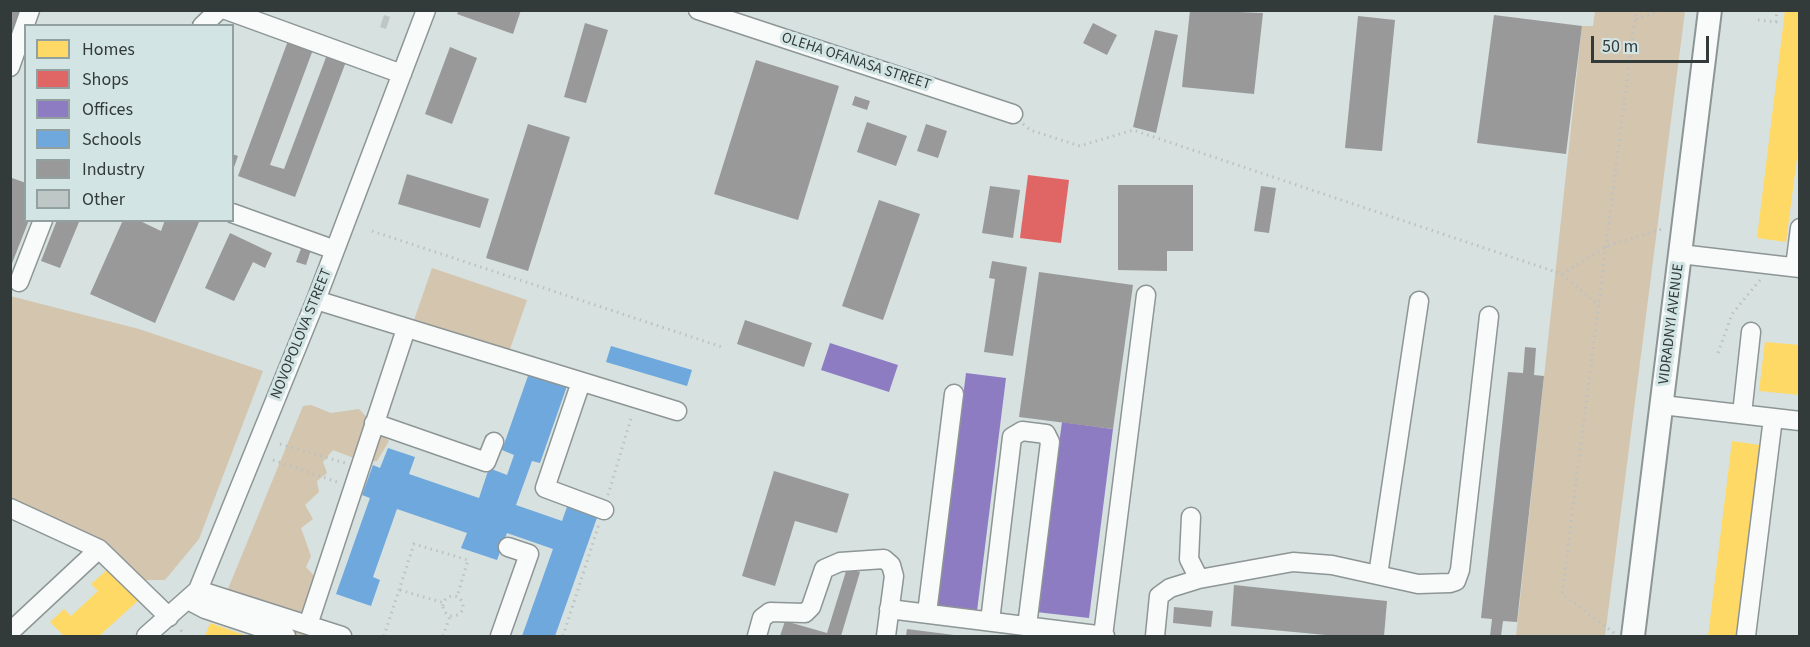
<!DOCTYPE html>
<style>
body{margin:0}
#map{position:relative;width:1810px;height:647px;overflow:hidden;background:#d6e1e0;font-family:"Source Sans 3",sans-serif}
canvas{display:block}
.frame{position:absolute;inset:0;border:12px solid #333a3a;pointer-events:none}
.legend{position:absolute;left:24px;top:24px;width:210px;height:198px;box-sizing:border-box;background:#d2e5e4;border:2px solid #92a1a0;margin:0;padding:8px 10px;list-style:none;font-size:18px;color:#333a3a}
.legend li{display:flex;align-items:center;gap:12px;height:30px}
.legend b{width:30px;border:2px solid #92a1a0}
.scale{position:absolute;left:1591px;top:36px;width:118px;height:27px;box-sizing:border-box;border:3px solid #333a3a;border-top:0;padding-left:8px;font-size:18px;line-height:21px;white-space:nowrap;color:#333a3a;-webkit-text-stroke:4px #d2e5e4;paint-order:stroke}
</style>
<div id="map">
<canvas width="1810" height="647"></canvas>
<div class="frame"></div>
<ul class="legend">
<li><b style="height:16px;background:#ffd966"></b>Homes</li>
<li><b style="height:16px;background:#e06666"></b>Shops</li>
<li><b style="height:16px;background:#8e7cc3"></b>Offices</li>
<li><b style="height:16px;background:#6fa8dc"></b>Schools</li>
<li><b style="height:16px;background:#999"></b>Industry</li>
<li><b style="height:16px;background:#bec6c6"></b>Other</li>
</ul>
<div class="scale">50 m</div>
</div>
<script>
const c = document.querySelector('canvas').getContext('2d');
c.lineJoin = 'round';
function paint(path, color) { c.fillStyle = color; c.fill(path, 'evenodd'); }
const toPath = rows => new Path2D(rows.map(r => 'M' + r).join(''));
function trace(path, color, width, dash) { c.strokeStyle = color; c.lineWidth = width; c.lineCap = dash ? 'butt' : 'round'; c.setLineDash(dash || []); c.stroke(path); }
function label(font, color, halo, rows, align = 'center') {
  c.font = font + ' "Source Sans 3",sans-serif'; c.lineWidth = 6; c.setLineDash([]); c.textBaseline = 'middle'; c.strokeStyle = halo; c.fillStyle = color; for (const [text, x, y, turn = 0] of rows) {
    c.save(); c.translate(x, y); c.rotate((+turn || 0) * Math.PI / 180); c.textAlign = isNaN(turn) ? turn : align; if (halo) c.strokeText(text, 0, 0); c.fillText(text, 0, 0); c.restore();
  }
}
paint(toPath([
 [1595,11,1685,11,1605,636,1516,636,1582,26,1593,26],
 [432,268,527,300,509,352,414,320],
 [10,296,139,329,263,371,199,539,165,580,140,580,11,499],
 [311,405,331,413,359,409,389,441,377,461,364,462,333,450,323,462,327,473,317,481,319,492,305,505,313,519,301,528,311,556,306,567,327,590,302,616,342,636,261,636,228,589,303,406]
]), '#d4c5ae');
paint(toPath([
 [1785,10,1800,10,1800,135,1786,242,1757,238],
 [1765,342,1800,345,1800,395,1759,391],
 [1732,441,1760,445,1736,636,1708,636],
 [108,569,128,591,132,587,141,598,99,636,64,636,50,622,64,609,71,616,98,591,91,584],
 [210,623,247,636,205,636]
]), '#ffd966');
paint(toPath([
 [1028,175,1069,180,1061,243,1020,238]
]), '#e06666');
paint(toPath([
 [830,343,898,365,889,392,821,370],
 [966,373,1006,378,977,611,937,606],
 [1062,422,1113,429,1089,618,1036,612]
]), '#8e7cc3');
paint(toPath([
 [611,346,692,370,687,386,606,362],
 [529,373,567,386,540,463,532,461,516,505,562,521,568,504,598,515,555,636,522,636,553,549,507,533,497,560,461,548,467,533,397,509,373,577,380,580,371,606,336,594,370,498,362,495,373,465,380,468,388,448,415,457,409,474,479,498,489,468,507,475,514,455,502,450]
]), '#6fa8dc');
paint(toPath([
 [10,10,20,10,10,46],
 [459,10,521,10,513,34,457,14],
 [1190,10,1263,13,1254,94,1182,87],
 [1494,15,1582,26,1566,154,1477,143],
 [1358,16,1395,20,1382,151,1345,148],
 [585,23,608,30,586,103,564,97],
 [1093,23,1117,35,1107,55,1083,43],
 [1155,30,1178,35,1156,133,1133,127],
 [289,38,314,47,270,165,284,169,328,52,347,59,295,197,238,176],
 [450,47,477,58,452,124,425,114],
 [756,60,839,86,798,220,714,194],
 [855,96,870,101,867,110,852,105],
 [867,122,907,136,896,166,857,152],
 [528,124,570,137,528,271,486,258],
 [926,124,947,131,938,158,917,151],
 [232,154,238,156,233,170,232,170],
 [407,174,489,199,480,228,398,204],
 [12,178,26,183,26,220,29,220,11,266],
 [1118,185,1193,185,1193,251,1167,251,1167,271,1118,270],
 [990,186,1020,190,1013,238,982,233],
 [1261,186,1276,188,1269,233,1254,231],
 [879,200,920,214,883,320,842,306],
 [57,220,79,222,60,268,41,261],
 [123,220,138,220,161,231,165,220,200,220,155,323,90,294],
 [230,233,272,253,265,268,253,262,234,301,205,288],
 [302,246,311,250,306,265,296,262],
 [992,261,1027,267,1013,356,984,352,995,279,989,278],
 [1039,272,1133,285,1113,429,1019,417],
 [745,320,812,343,804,367,737,344],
 [1525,347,1536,348,1534,375,1544,376,1517,622,1503,621,1501,636,1490,636,1492,619,1481,618,1508,372,1523,373],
 [774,471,849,494,837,533,795,521,775,586,742,576],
 [847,568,860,572,841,636,780,636,785,621,827,633],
 [1234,585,1387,601,1384,636,1336,636,1231,626],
 [1174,607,1213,611,1211,627,1173,623],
 [907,629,954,635,954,636,906,636]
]), '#999');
paint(toPath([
 [384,15,390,17,386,29,380,27]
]), '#bec6c6');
const minor = toPath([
 [226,10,402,74],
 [698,10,1013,114],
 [202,26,219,10],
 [10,67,30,10],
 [232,213,335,250],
 [1680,254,1800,268],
 [1795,267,1800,228],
 [19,282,43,220],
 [316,300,677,411],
 [581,382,545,488,604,510],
 [1662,405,1800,421],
 [1742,414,1751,332],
 [374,423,486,462,494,442],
 [10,508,99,549,169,617],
 [1191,517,1189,559,1199,579],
 [1378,575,1419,301],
 [198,590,342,636],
 [188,600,205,609,286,636],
 [889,609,1105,636],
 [927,613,954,394],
 [990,621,1012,437,1022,431,1046,434,1050,442,1027,626],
 [308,625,406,329],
 [10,632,99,549],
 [146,636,198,590,316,300,426,10],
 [500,636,529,554,508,547],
 [757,636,762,618,770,612,805,613,811,607,824,569,840,562,884,559,891,565,894,576,886,636],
 [1103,636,1146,295],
 [1155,636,1159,596,1170,588,1199,579,1293,562,1332,565,1418,584,1450,583,1456,581,1460,570,1489,316],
 [1746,636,1773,418]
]);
const major = toPath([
 [1633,636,1710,10]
]);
trace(minor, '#8d9595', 21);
trace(major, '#8d9595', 26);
trace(toPath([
 [1636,19,1663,10],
 [1758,20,1776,22,1777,10],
 [1023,124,1030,130,1080,146,1133,130,1562,274,1599,306],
 [372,231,725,348],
 [1562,274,1607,246,1662,229],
 [1718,353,1732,314,1760,280],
 [280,444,345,463],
 [273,460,340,483],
 [608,495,632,415],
 [400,590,444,603],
 '443 606a10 10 0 1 1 20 0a10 10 0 1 1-20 0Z',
 [181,630,183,636],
 [1614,633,1562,594,1636,10],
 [384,636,414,544,468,560,457,597],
 [443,636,450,616],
 [563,636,599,524]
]), '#bec1c1', 3, [1.5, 4.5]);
trace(minor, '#f9fafa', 18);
trace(major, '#f9fafa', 22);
label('15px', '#333a3a', '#d2e5e4', [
 ["OLEHA OFANASA STREET",856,62,18],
 ["VIDRADNYI AVENUE",1672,324,-83],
 ["NOVOPOLOVA STREET",302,334,-68]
]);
</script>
